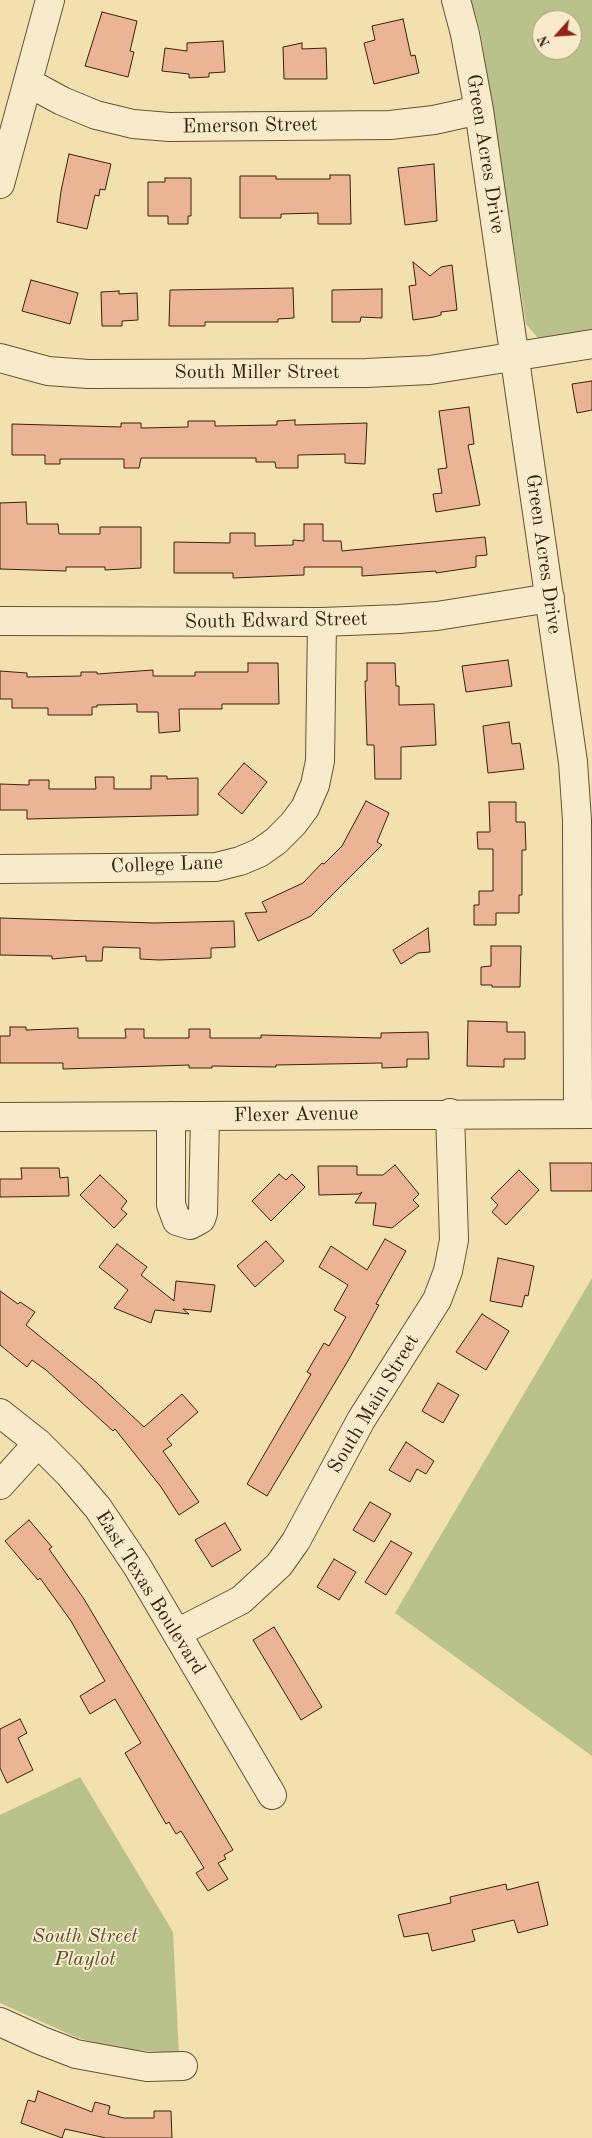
<!DOCTYPE html>
<style>
body{margin:0}
#map{position:relative;width:592px;height:2138px;overflow:hidden;background:#f3e0af;font-family:"Old Standard TT",serif}
canvas{display:block}
.north{position:absolute;left:532px;top:10px;width:50px;height:50px;box-sizing:border-box;background:#f7ebcb;border:1px solid #ab9b80;border-radius:50%;rotate:244deg;font-size:14px;font-weight:700;line-height:20px;text-align:center;color:#38220f}
.north::after{content:'';display:block;margin:auto;width:18px;height:22px;background:#8f2418;clip-path:polygon(50% 0,100% 100%,50% 72%,0 100%)}
</style>
<div id="map">
<canvas width="592" height="2138"></canvas>
<div class="north">N</div>
</div>
<script>
const c = document.querySelector('canvas').getContext('2d');
c.lineJoin = 'round';
function paint(path, color) { c.fillStyle = color; c.fill(path, 'evenodd'); }
const toPath = rows => new Path2D(rows.map(r => 'M' + r).join(''));
function trace(path, color, width, dash) { c.strokeStyle = color; c.lineWidth = width; c.lineCap = dash ? 'butt' : 'round'; c.setLineDash(dash || []); c.stroke(path); }
function label(font, color, halo, rows, align = 'center') {
  c.font = font + ' "Old Standard TT",serif'; c.lineWidth = 4; c.setLineDash([]); c.textBaseline = 'middle'; c.strokeStyle = halo; c.fillStyle = color; for (const [text, x, y, turn = 0] of rows) {
    c.save(); c.translate(x, y); c.rotate((+turn || 0) * Math.PI / 180); c.textAlign = isNaN(turn) ? turn : align; if (halo) c.strokeText(text, 0, 0); c.fillText(text, 0, 0); c.restore();
  }
}
paint(toPath([
 [471,0,592,0,592,334,565,338,538,338,526,324,480,30],
 [542,20,572,20,572,50,542,50],
 [592,1278,592,1756,395,1613],
 [80,1777,173,1932,179,2054,115,2048,78,2038,0,2003,0,1815]
]), '#bac28b');
const building = toPath([
 [102,12,137,21,130,51,134,52,128,77,85,66,102,12],
 [403,19,411,56,415,55,419,73,374,84,364,43,375,40,372,26,403,19],
 [223,41,225,72,209,73,209,77,189,78,189,74,162,71,165,48,187,51,187,43,223,41],
 [302,43,302,49,326,48,327,79,284,79,283,47,302,43],
 [69,154,111,164,105,190,100,189,99,196,95,195,87,229,57,222,61,191,69,154],
 [434,164,437,221,405,225,398,168,434,164],
 [330,175,350,175,351,224,318,224,318,213,281,214,281,218,240,218,240,176,276,176,276,179,330,179,330,175],
 [165,178,191,178,191,216,188,216,188,224,168,224,168,216,148,216,148,182,165,182,165,178],
 [413,262,430,276,441,267,452,265,457,310,441,312,441,315,434,317,413,320,409,286,416,285,413,262],
 [31,280,78,293,70,324,22,311,31,280],
 [293,288,294,318,278,319,278,322,205,322,205,326,169,326,170,290,293,288],
 [382,289,382,318,361,317,360,322,332,322,332,290,382,289],
 [119,291,119,294,137,293,138,320,122,321,122,326,102,326,101,292,119,291],
 [592,381,592,410,577,413,572,384,592,381],
 [469,407,474,444,468,445,480,505,436,512,433,494,442,493,438,469,447,468,439,411,469,407],
 [295,420,295,425,367,423,365,464,345,463,345,454,298,455,298,468,276,468,275,462,256,462,256,458,141,458,139,468,124,468,124,459,60,459,60,464,45,464,45,455,12,455,12,424,121,427,121,423,141,423,141,428,188,427,188,421,215,421,215,426,277,425,277,421,295,420],
 [26,502,27,524,58,524,59,534,100,534,100,527,141,527,141,568,105,570,105,567,66,567,66,571,0,569,0,503,26,502],
 [304,524,323,524,323,541,341,541,342,551,485,537,487,555,476,556,476,567,436,573,436,571,362,576,362,567,304,567,304,575,257,577,233,578,233,573,174,573,174,542,230,543,230,533,255,533,255,546,293,545,293,540,304,541,304,524],
 [508,660,512,686,466,692,462,666,508,660],
 [248,663,278,663,279,704,222,704,222,709,179,709,180,731,159,733,158,712,137,712,137,704,97,705,97,707,92,707,92,715,48,715,48,708,12,708,12,699,0,699,0,671,27,673,27,677,81,676,81,672,97,672,97,674,153,670,153,676,195,676,195,672,248,672,248,663],
 [367,663,395,663,396,686,399,686,399,705,434,704,436,745,401,747,401,779,375,779,374,745,367,745,365,681,367,681,367,663],
 [509,722,512,744,520,743,524,769,488,773,483,726,509,722],
 [244,763,267,782,242,814,218,794,244,763],
 [151,776,167,776,167,779,198,778,198,815,27,819,27,810,0,810,0,784,29,785,29,780,49,780,49,789,96,789,95,777,114,777,114,789,151,789,151,776],
 [366,801,389,813,377,842,382,845,311,916,258,941,245,913,267,912,262,902,303,883,322,863,324,864,342,846,366,801],
 [489,802,516,802,516,822,525,822,526,850,522,850,522,895,519,895,519,913,496,913,496,925,474,925,474,905,479,905,479,891,493,891,493,849,478,849,477,832,490,832,489,802],
 [0,918,154,923,234,921,235,947,211,948,211,958,159,960,140,959,140,948,103,947,102,961,86,961,86,956,52,959,52,956,0,955,0,918],
 [428,928,430,952,418,953,401,964,393,950,428,928],
 [491,946,521,946,520,987,492,987,492,985,481,985,481,967,491,966,491,946],
 [468,1021,507,1022,507,1032,525,1032,525,1059,504,1059,504,1067,467,1066,468,1021],
 [10,1027,26,1027,26,1030,78,1028,78,1038,126,1038,125,1029,144,1029,144,1038,189,1038,189,1029,210,1029,210,1038,261,1038,261,1035,381,1038,381,1033,428,1032,429,1059,407,1059,407,1067,382,1068,382,1063,276,1065,276,1067,212,1066,212,1068,189,1068,189,1065,63,1069,63,1063,0,1063,0,1036,10,1036,10,1027],
 [550,1163,592,1163,592,1191,551,1191,550,1163],
 [395,1165,419,1194,413,1200,419,1206,392,1228,373,1225,376,1203,355,1203,362,1192,359,1194,319,1195,318,1166,357,1166,357,1175,383,1175,395,1165],
 [21,1168,59,1168,60,1178,68,1177,69,1196,0,1197,0,1179,22,1179,21,1168],
 [519,1170,539,1190,506,1225,492,1212,498,1205,491,1198,519,1170],
 [279,1174,286,1180,292,1174,305,1187,271,1221,252,1201,279,1174],
 [100,1175,127,1201,121,1209,127,1214,114,1228,80,1195,100,1175],
 [385,1239,406,1251,376,1304,379,1305,349,1359,267,1496,247,1484,311,1374,307,1372,324,1343,329,1346,346,1317,334,1310,348,1285,319,1267,331,1246,367,1270,385,1239],
 [266,1241,284,1261,255,1287,237,1266,266,1241],
 [117,1244,147,1267,141,1275,174,1301,176,1281,215,1285,211,1312,183,1309,189,1314,155,1310,151,1323,114,1308,128,1290,99,1267,117,1244],
 [498,1258,534,1266,528,1296,525,1295,522,1307,490,1301,498,1258],
 [0,1291,18,1304,20,1302,35,1312,26,1325,97,1383,144,1427,182,1394,198,1412,167,1439,172,1445,163,1451,199,1502,179,1515,161,1487,115,1429,113,1431,46,1370,32,1360,27,1367,0,1345,0,1291],
 [482,1314,509,1331,486,1370,456,1352,482,1314],
 [438,1383,459,1395,443,1423,422,1411,438,1383],
 [406,1442,434,1461,426,1474,417,1469,410,1482,389,1470,406,1442],
 [370,1502,391,1514,374,1542,353,1530,370,1502],
 [29,1520,52,1547,49,1549,84,1599,233,1850,224,1855,226,1859,218,1863,228,1879,208,1891,196,1873,204,1868,181,1831,176,1834,169,1822,166,1824,125,1753,141,1743,115,1699,90,1714,80,1696,105,1681,71,1621,40,1578,38,1580,5,1541,29,1520],
 [225,1523,241,1550,212,1567,195,1540,225,1523],
 [391,1541,412,1553,386,1595,365,1582,391,1541],
 [334,1559,356,1572,339,1600,317,1587,334,1559],
 [274,1627,322,1707,301,1720,253,1640,274,1627],
 [20,1719,27,1733,18,1738,33,1770,7,1783,0,1768,0,1729,20,1719],
 [538,1882,548,1925,518,1933,514,1920,472,1930,475,1941,432,1951,428,1933,404,1937,398,1915,451,1903,450,1897,506,1884,507,1890,538,1882],
 [38,2091,92,2112,95,2102,110,2106,108,2114,124,2118,154,2118,154,2111,171,2111,172,2138,106,2138,65,2129,62,2138,21,2123,28,2100,35,2102,38,2091]
]);
paint(building, '#ebb494');
trace(building, '#38220f', 1);
const minor = toPath([
 [456,0,465,34,479,110,573,762,577,820,578,1114],
 [29,83,62,101,96,115,133,124,169,127,390,125,434,120,479,110],
 [0,184,50,0],
 [0,358,48,371,88,374,366,373,430,370,592,344],
 [0,621,322,622,399,619,437,616,550,598],
 [0,869,216,867,240,861,259,853,276,841,293,824,305,808,315,785,320,761,322,622],
 [171,1116,171,1205,177,1221,190,1225,201,1219,203,1213,205,1116],
 [0,1117,592,1114],
 [0,1413,38,1443,69,1474,98,1508,137,1566,272,1795],
 [0,1485,38,1443],
 [177,1633,241,1600,279,1565,296,1541,361,1420,437,1300,448,1271,454,1240,450,1113],
 [0,2022,42,2041,76,2054,147,2067,183,2066]
]);
trace(minor, '#675237', 30);
trace(minor, '#f7ebcb', 28);
label('20px', '#38220f', '#f7ebcb', [
 ["Emerson Street",250,126,-1],
 ["Green Acres Drive",485,154,81],
 ["South Miller Street",257,373],
 ["Green Acres Drive",543,554,82],
 ["South Edward Street",276,621,-1],
 ["College Lane",167,865,-2],
 ["Flexer Avenue",296,1115,-1],
 ["South Main Street",374,1404,-59],
 ["East Texas Boulevard",150,1593,58]
]);
label('italic 20px', '#584a2e', '#f7ebcb', [
 ["South Street",85,1937],
 ["Playlot",85,1960]
]);
</script>
